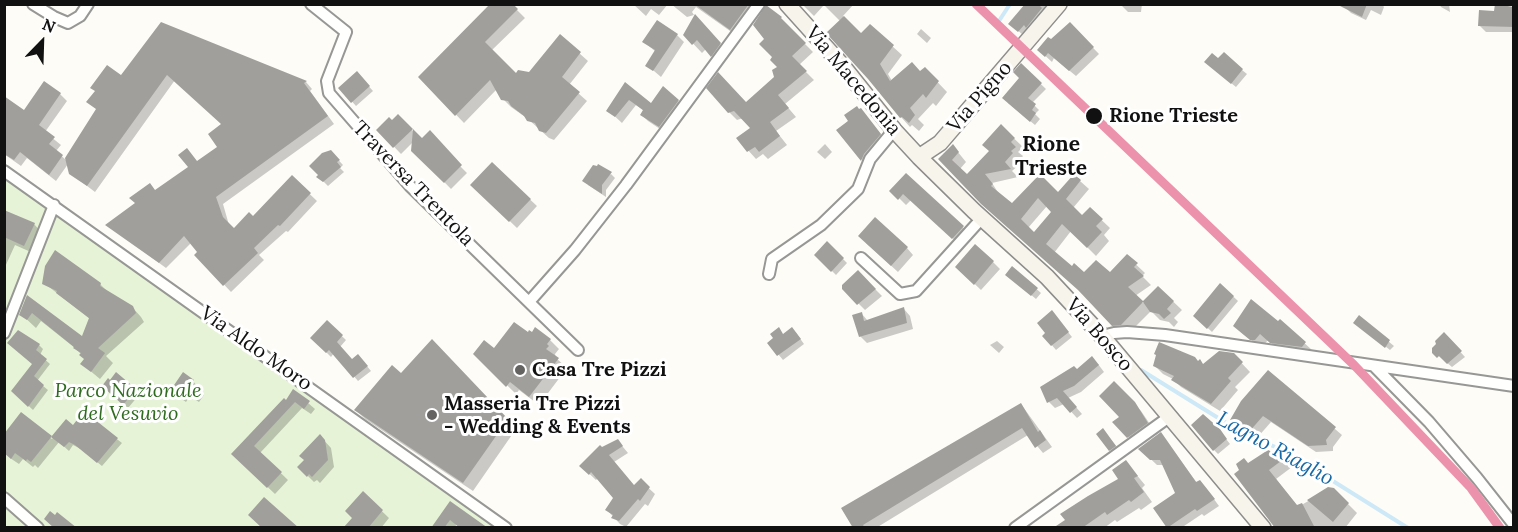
<!DOCTYPE html>
<style>
body{margin:0}
#map{position:relative;width:1518px;height:532px;overflow:hidden;background:#fdfcf7;font-family:Lora,serif}
canvas{display:block}
.frame{position:absolute;inset:0;border:6px solid #111;pointer-events:none}
.north{position:absolute;left:12px;top:12px;width:60px;height:60px;-webkit-text-stroke:4px #fff;paint-order:stroke;rotate:23deg;font-size:16px;font-weight:700;line-height:24px;text-align:center;color:#111}
.north::after{content:'';display:block;margin:auto;width:21px;height:27px;background:#111;clip-path:polygon(50% 0,100% 100%,50% 72%,0 100%)}
</style>
<div id="map">
<canvas width="1518" height="532"></canvas>
<div class="frame"></div>
<div class="north">N</div>
</div>
<script>
const c = document.querySelector('canvas').getContext('2d');
c.lineJoin = 'round';
function paint(path, color) { c.fillStyle = color; c.fill(path, 'evenodd'); }
const toPath = rows => new Path2D(rows.map(r => 'M' + r).join(''));
function trace(path, color, width, dash) { c.strokeStyle = color; c.lineWidth = width; c.lineCap = dash ? 'butt' : 'round'; c.setLineDash(dash || []); c.stroke(path); }
function label(font, color, halo, rows, align = 'center') {
  c.font = font + ' Lora,serif'; c.lineWidth = 6; c.setLineDash([]); c.textBaseline = 'middle'; c.strokeStyle = halo; c.fillStyle = color; for (const [text, x, y, turn = 0] of rows) {
    c.save(); c.translate(x, y); c.rotate((+turn || 0) * Math.PI / 180); c.textAlign = isNaN(turn) ? turn : align; if (halo) c.strokeText(text, 0, 0); c.fillText(text, 0, 0); c.restore();
  }
}
paint(toPath([
 [4,166,197,300,312,385,511,527,5,527]
]), '#e7f3d7');
paint(toPath([
 [511,4,525,18,491,51,516,75,530,74,560,36,588,61,569,85,587,101,554,140,549,138,528,119,511,107,503,99,497,89,464,123,420,77],
 [633,4,668,4,659,15,651,9,646,16],
 [671,4,765,4,766,6,762,8,740,38,696,7,692,12,694,15,687,17],
 [802,4,854,4,843,16,861,35,870,26,902,55,888,74,892,81,921,73,925,69,947,92,936,106,933,103,918,119,924,125,919,131,912,125,910,127,901,117,869,78,840,21,824,5,814,16],
 [1026,4,1049,4,1023,35,1015,28],
 [1120,4,1142,4,1141,12,1128,12],
 [1348,4,1382,4,1384,7,1381,15,1371,10,1366,20,1351,13,1346,8],
 [1439,4,1449,4,1450,12,1441,7],
 [1496,4,1514,10,1514,32,1486,32,1479,25,1495,13],
 [161,24,306,82,312,89,310,91,334,124,223,204,229,225,234,230,253,218,292,177,317,201,288,232,286,231,259,255,264,260,231,292,196,255,199,252,191,243,166,268,107,225,219,148,223,125,175,80,95,192,70,173,68,164,56,181,27,158,21,166,4,154,24,112,60,94,67,101,45,132,61,145,56,151,66,160,121,77],
 [1070,24,1099,54,1076,76,1054,58,1052,62,1039,50,1051,41],
 [704,26,729,54,720,65,706,49,702,53,685,35],
 [788,27,813,52,799,65,814,80,785,104,796,117,776,131,787,145,768,159,763,154,756,159,738,139,752,128,743,118,737,120,729,112,746,103,776,78],
 [921,29,931,38,927,43,917,34],
 [677,35,684,42,661,77,647,65,656,52,644,42],
 [1219,61,1242,70,1247,74,1236,87,1210,66],
 [1021,65,1046,89,1032,103,1039,110,1035,114,1040,119,1035,125,1008,103,1021,78],
 [357,73,373,91,356,106,340,88],
 [626,84,652,105,678,101,685,107,666,133,648,121,642,115,644,111,636,105,622,123,608,110],
 [861,110,887,142,868,167,838,130],
 [398,116,422,140,453,159,467,173,451,189,413,150,413,142,401,154,378,130],
 [1001,126,1023,147,1018,152,1023,156,1019,161,1021,163,1012,171,1018,177,992,183,999,194,1012,205,1040,176,1058,194,1080,181,1089,189,1073,208,1082,217,1090,209,1110,228,1104,235,1109,241,1096,256,1071,231,1054,253,1072,268,1084,274,1111,274,1127,256,1145,273,1142,276,1151,285,1135,296,1143,303,1159,288,1182,310,1174,318,1178,322,1174,327,1169,322,1160,320,1151,311,1129,333,1122,334,1085,295,940,159,953,146,966,162,960,169,967,176,991,151],
 [1047,206,1053,212,1034,234,1028,228],
 [825,144,832,152,825,159,817,152],
 [331,152,343,165,340,168,344,172,328,186,323,181],
 [492,164,537,206,517,228,472,185],
 [611,174,615,178,606,190,606,197,588,185],
 [907,175,970,234,960,245,911,200,906,205,892,191],
 [4,212,34,224,42,233,33,253,15,245,5,267],
 [827,243,847,263,836,275,816,255],
 [866,243,907,248,913,255,898,272],
 [993,262,1000,269,981,290,957,267],
 [1013,268,1041,293,1036,299,1011,278],
 [858,272,882,296,865,310,843,288],
 [44,283,100,284,109,293,132,307,141,317,144,322,106,356,113,363,100,379,82,364,86,359,75,348,41,321,36,328,21,314,28,297,83,338,90,319],
 [1221,285,1238,301,1212,332,1195,316],
 [904,309,910,316,913,329,867,343,860,336,861,313,868,321],
 [1056,317,1072,337,1056,350,1044,336],
 [1359,317,1394,346,1390,350,1357,324],
 [1280,321,1312,350,1309,354,1278,349,1268,340,1262,347,1259,346,1242,333],
 [327,322,346,340,340,347,352,360,362,360,371,371,358,381,334,353,331,357,312,338],
 [796,333,804,344,783,360,769,343,784,335],
 [528,334,550,340,559,349,555,354,556,358,567,368,539,405,519,390,516,394,475,354,495,350],
 [1444,334,1465,357,1452,367,1434,352],
 [997,341,1004,347,999,353,990,345],
 [39,345,43,349,40,355,50,364,37,381,48,390,33,410,13,391,34,364,13,347],
 [441,350,516,429,473,491,365,419,356,410],
 [1233,354,1250,372,1235,387,1238,390,1220,411,1181,387,1173,379,1163,374,1155,366,1157,356,1204,365],
 [1098,364,1104,372,1081,392,1068,398,1082,414,1077,418,1064,404,1055,408,1049,402,1077,371],
 [116,374,139,395,128,408,104,386],
 [193,381,197,386,196,388,204,395,199,402,190,396,186,402,176,395],
 [1114,383,1141,411,1154,430,1135,444,1114,422,1121,417],
 [294,391,315,409,311,414,302,408,260,453,288,480,275,494,233,454,286,402],
 [1242,402,1328,423,1342,435,1333,447,1333,451,1316,452,1271,422,1257,438,1232,420],
 [1021,404,1052,447,1043,453,1028,435,876,528,855,528],
 [21,414,52,439,66,421,74,427,84,414,122,443,102,466,81,449,73,445,69,451,59,442,38,468,35,465,33,467,23,459,19,464,10,458],
 [1103,430,1122,453,1117,457,1110,450],
 [1219,430,1230,444,1218,454,1214,450],
 [1161,434,1197,483,1205,487,1219,506,1204,516,1202,514,1181,528,1168,528,1155,508,1177,494,1164,465,1157,465,1140,449],
 [320,436,331,448,334,467,320,483,317,480,314,482,299,467,306,460],
 [618,441,628,453,614,462,635,487,641,481,655,494,648,506,645,504,626,527,620,524,607,510,615,498,598,478,596,480,581,466,602,449],
 [1268,452,1284,459,1292,467,1276,479,1298,507,1329,489,1333,489,1357,513,1345,528,1276,528,1249,465],
 [1126,462,1145,485,1142,488,1152,502,1141,510,1139,508,1117,522,1115,520,1104,528,1056,528,1120,480],
 [363,493,389,518,381,528,345,528,353,518],
 [450,503,456,525,455,528,433,528]
]), '#0003');
trace(toPath([
 [999,21,1010,4],
 [1141,370,1244,434,1285,451,1408,528]
]), '#cde8f7', 4);
paint(toPath([
 [490,4,513,4,518,9,485,42,516,73,518,70,529,72,560,34,581,52,562,77,580,92,546,133,539,131,535,123,527,121,524,116,511,106,508,101,501,100,490,80,455,116,418,77],
 [694,4,749,4,730,30],
 [1025,4,1038,4,1042,8,1026,28,1024,25,1018,32,1008,24],
 [1336,4,1367,4,1362,17],
 [1495,4,1514,7,1514,27,1478,26,1479,10,1494,11],
 [766,5,782,17,781,18,806,43,792,56,807,71,778,95,789,108,770,122,780,136,759,152,755,147,747,152,736,138,750,128,734,111,728,113,706,88,718,72,746,102,774,77,772,70,777,67,770,60,772,57,759,44,764,39,753,25],
 [695,14,721,43,711,57,697,40,692,45,683,35],
 [844,16,861,33,870,24,894,45,880,64,890,81,912,62,920,71,925,67,939,81,926,98,923,94,910,108,915,115,909,123,902,117,900,118,868,79,826,33],
 [657,20,678,34,653,71,645,66,655,50,642,42],
 [161,22,307,81,304,83,328,116,216,197,223,217,234,228,249,212,253,216,292,175,311,193,280,226,278,225,254,248,258,253,223,286,194,255,197,252,184,236,159,263,105,225,135,203,129,198,150,183,155,190,188,167,178,155,187,148,197,161,217,147,208,134,221,124,167,75,87,186,69,174,65,158,96,109,86,102,95,91,90,88,107,65,121,75],
 [1070,22,1094,47,1069,71,1048,53,1045,57,1037,50,1048,37,1051,39],
 [1224,52,1243,69,1231,84,1204,62,1212,53,1218,58],
 [1021,63,1042,83,1028,98,1036,104,1032,110,1036,113,1030,122,1002,98,1019,78,1013,72],
 [357,71,370,86,351,103,338,88],
 [44,81,61,93,39,125,55,137,49,144,63,155,49,175,20,152,14,160,4,154,4,96,24,110],
 [625,82,651,103,663,86,679,100,659,127,640,115,643,110,629,100,615,117,606,111],
 [857,106,859,109,861,108,881,134,864,154,861,161,836,130,848,121,844,115],
 [398,114,413,129,393,148,376,130,389,117,392,120],
 [1001,124,1015,138,1011,142,1016,147,1011,151,1013,153,1005,162,1011,169,985,174,993,184,991,186,1012,203,1040,174,1058,192,1074,174,1081,180,1066,199,1082,215,1090,207,1103,219,1096,226,1102,232,1087,248,1062,224,1046,244,1072,266,1074,263,1084,272,1096,260,1110,272,1127,254,1138,263,1134,267,1144,276,1128,287,1143,301,1158,286,1174,301,1167,309,1171,313,1164,319,1159,314,1150,312,1143,302,1121,325,1112,326,1078,290,981,204,938,159,953,144,959,152,952,160,967,174,989,151,982,145],
 [1038,198,1051,212,1034,232,1021,219],
 [413,129,422,138,430,130,462,165,444,183,411,151],
 [331,150,340,160,337,162,341,167,323,182,316,177,318,175,309,166,322,153],
 [492,162,531,199,509,222,470,185],
 [598,164,612,172,602,185,602,194,582,181,593,165,597,166],
 [906,173,964,226,952,239,903,194,898,200,889,191],
 [4,210,35,223,24,246,4,237],
 [875,217,908,247,891,266,858,236],
 [827,241,844,258,831,272,814,255],
 [975,244,994,261,974,285,955,267],
 [55,250,101,283,100,286,133,306,136,313,98,348,105,353,91,372,80,364,84,359,79,355,81,353,73,348,74,347,32,313,27,320,19,315,27,295,82,336,89,318,56,293,57,291,42,284,45,266],
 [1012,266,1038,288,1031,296,1005,275],
 [858,270,876,289,857,305,842,289,842,285],
 [1220,283,1234,296,1207,329,1193,316],
 [1251,299,1278,321,1280,319,1306,342,1302,347,1270,343,1260,334,1255,340,1250,340,1233,326],
 [904,307,907,323,859,337,852,315,862,312,864,321],
 [1052,310,1069,332,1051,346,1042,336,1045,333,1037,323],
 [1359,315,1390,340,1385,348,1353,323],
 [327,320,343,335,337,342,352,359,358,354,368,366,353,378,329,350,326,353,310,338],
 [514,322,528,332,529,330,532,332,535,327,551,339,547,344,549,346,546,349,559,358,529,397,510,382,506,387,473,354,484,340,494,348],
 [779,327,783,334,792,327,801,339,777,356,767,343,773,338,770,334],
 [18,330,40,344,36,350,47,359,34,376,44,385,28,407,11,391,32,364,7,343],
 [1444,332,1462,351,1447,364,1439,356,1437,358,1432,353,1432,348,1436,344,1435,341],
 [432,339,508,419,463,483,354,410,392,365,401,373],
 [1159,342,1195,357,1198,361,1200,359,1203,364,1219,351,1234,353,1243,362,1228,378,1231,381,1211,404,1171,380,1174,376,1153,366,1156,355,1154,354],
 [1092,356,1099,365,1074,386,1063,391,1077,407,1070,413,1057,398,1047,403,1040,387,1074,366,1077,369],
 [1268,370,1336,427,1326,440,1327,445,1308,446,1263,416,1249,432,1230,420,1241,401],
 [116,372,136,389,123,405,102,386,108,378,110,380],
 [183,372,194,380,192,383,201,389,194,399,185,393,181,399,170,391],
 [1114,381,1135,402,1148,423,1127,438,1112,422,1119,417,1099,396],
 [293,389,310,401,304,409,295,402,254,446,282,472,267,488,231,454,284,398,286,400],
 [1021,403,1038,432,1040,430,1046,440,1035,448,1022,428,863,525,865,528,853,528,841,508],
 [84,411,118,438,97,463,75,445,69,442,64,447,51,437,66,419,73,425],
 [21,412,52,436,31,462,27,459,26,461,15,453,11,459,4,453,4,434],
 [1203,414,1220,429,1227,439,1213,451,1191,425],
 [1103,428,1116,446,1109,451,1096,434],
 [1161,432,1196,482,1200,480,1215,499,1197,511,1195,509,1167,528,1153,508,1175,493,1160,460,1150,460,1138,449],
 [320,434,325,440,328,460,312,477,309,474,307,477,297,467,304,460,299,456],
 [618,439,623,446,609,455,634,485,641,478,650,487,640,501,638,499,619,521,611,518,613,515,605,510,613,498,591,472,589,475,579,466,600,445,602,447],
 [1268,450,1285,458,1269,470,1297,505,1302,503,1315,528,1275,528,1234,474,1239,470,1236,464,1244,458,1248,463],
 [1126,460,1138,476,1134,478,1144,492,1131,502,1129,500,1107,515,1105,512,1082,528,1053,528,1065,520,1060,514,1088,496,1118,479,1112,470],
 [1328,487,1334,488,1349,503,1333,522,1307,500],
 [363,491,383,510,368,528,343,528,352,518,345,511],
 [264,497,299,528,262,528,248,515],
 [450,501,488,528,460,528,450,520,444,528,431,528],
 [50,511,55,515,57,512,77,528,54,528,44,519]
]), '#a19f9c');
const street = toPath([
 [33,4,54,17,68,23,80,16,88,4],
 [311,4,346,32,327,81,329,93,410,186,578,350],
 [4,171,506,528],
 [861,258,900,294,916,291,982,218],
 [769,274,772,259,821,225,858,189,870,159,894,130],
 [529,302,575,250,626,185,759,4],
 [4,333,54,205],
 [1102,336,1114,333,1127,332,1165,335,1514,386],
 [1374,366,1429,422,1477,478,1514,525],
 [4,498,38,528],
 [1015,528,1169,417]
]);
const secondary = toPath([
 [787,4,841,64,894,130,919,157,974,211,1047,277,1102,336,1263,528],
 [919,157,940,143,1059,4]
]);
trace(street, '#979795', 14);
trace(secondary, '#8e8d8b', 18);
trace(street, '#fffffe', 10);
trace(secondary, '#f6f4eb', 15);
trace(toPath([
 [976,4,1354,365,1471,488,1500,528]
]), '#ec92ad', 9);
for (const [x, y, r, color] of [
 [1094,116,9,"#111"],
 [520,370,6,"#646362"],
 [432,415,6,"#646362"]
]) { const dot = new Path2D(); dot.arc(x, y, r, 0, 2 * Math.PI); c.fillStyle = color; c.fill(dot); trace(dot, '#fff', 2); }
label('20px', '#111', '#fff', [
 ["Via Macedonia",853,81,50],
 ["Via Pigno",980,97,-49],
 ["Traversa Trentola",413,184,46],
 ["Via Bosco",1099,335,49],
 ["Via Aldo Moro",256,349,35]
]);
label('bold 20px', '#111', '#fff', [
 ["Rione Trieste",1109,116]
], 'left');
label('bold 20px', '#111', '#fff', [
 ["Casa Tre Pizzi",532,370],
 ["Masseria Tre Pizzi",444,404],
 ["- Wedding & Events",444,427]
], 'left');
label('italic 20px', '#2f6b1f', '#fff', [
 ["Parco Nazionale",128,391],
 ["del Vesuvio",128,414]
]);
label('bold 21px', '#111', '#fff', [
 ["Rione",1051,145],
 ["Trieste",1051,169]
]);
label('italic 21px', '#1768a6', '#fff', [
 ["Lagno Riaglio",1275,449,29]
]);
</script>
